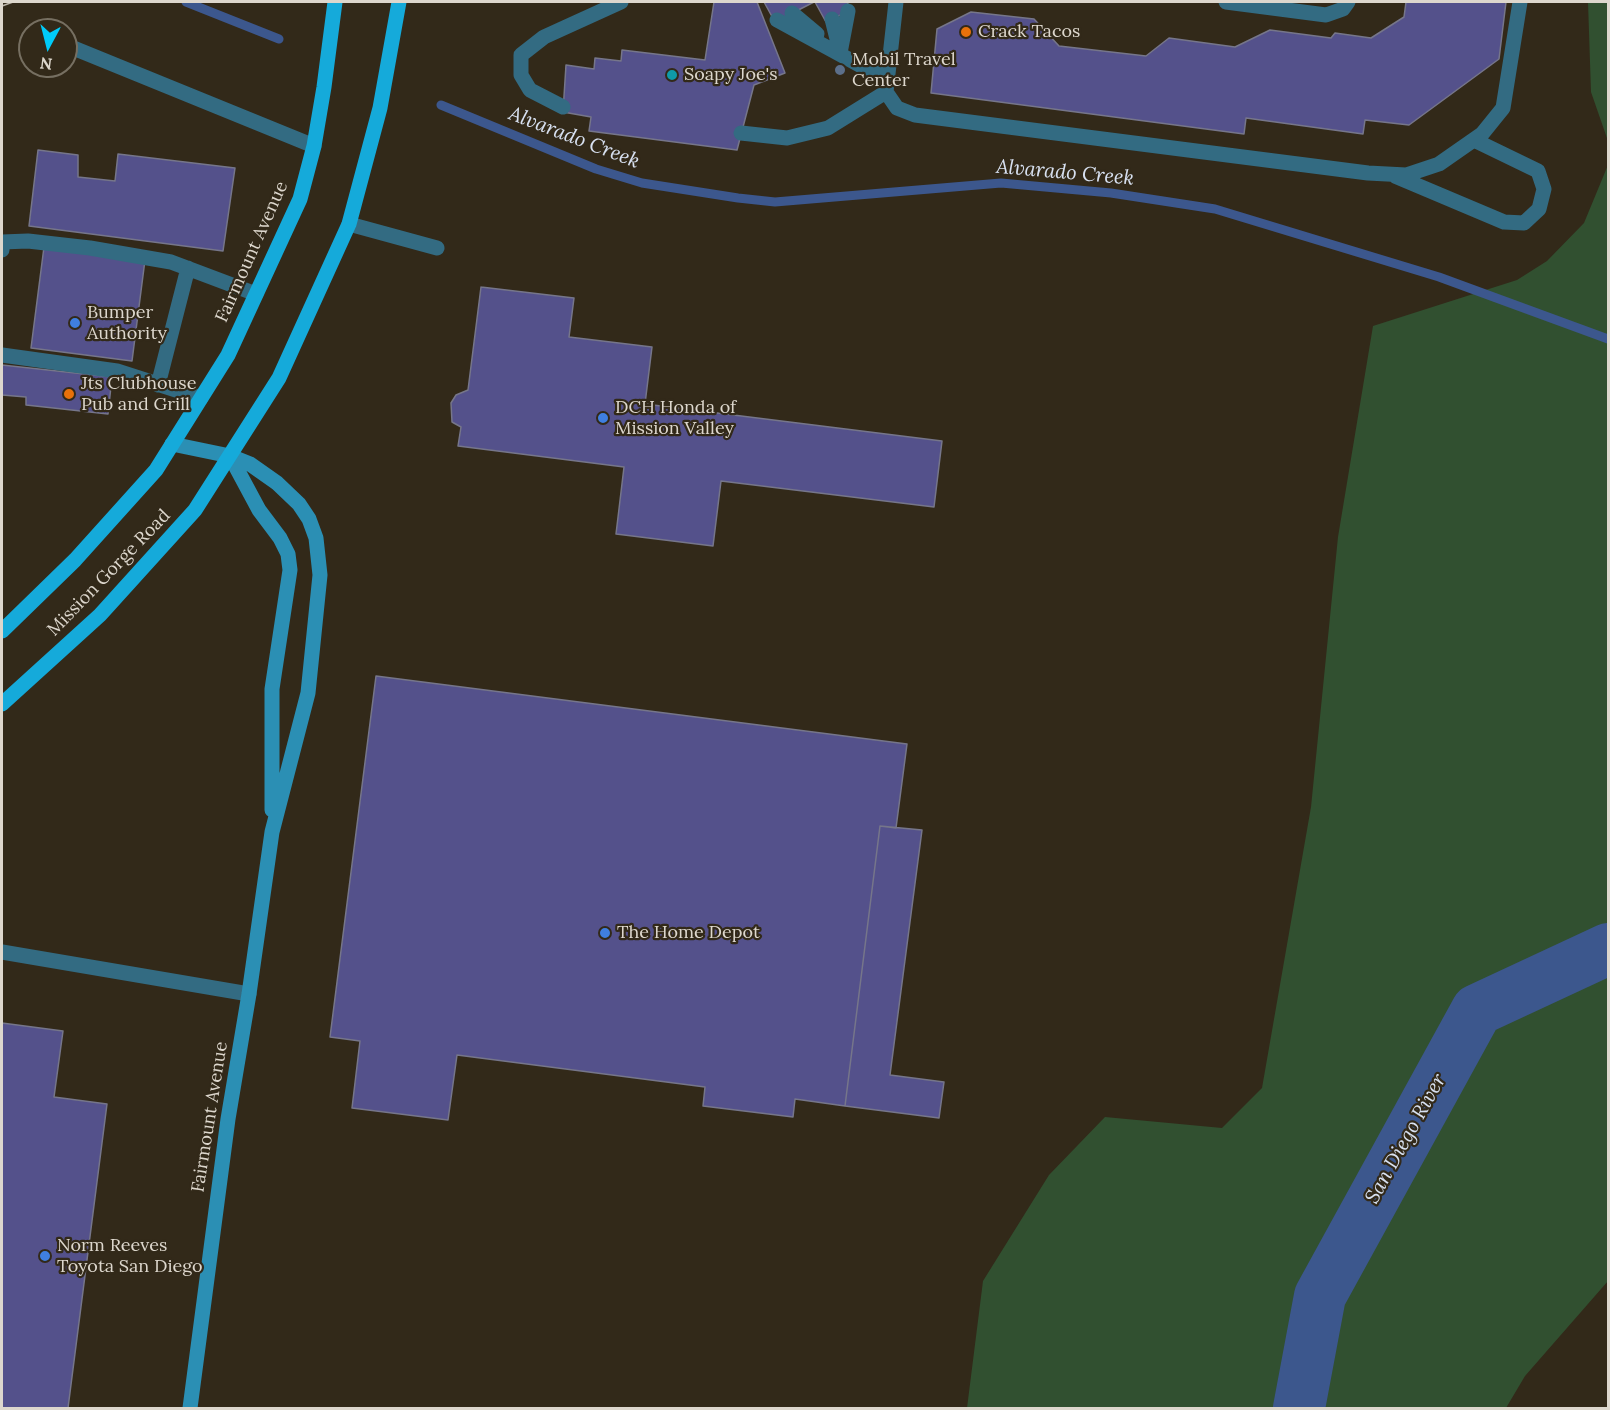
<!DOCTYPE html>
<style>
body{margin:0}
#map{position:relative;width:1610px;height:1410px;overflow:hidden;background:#322919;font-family:Lora,serif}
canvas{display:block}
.frame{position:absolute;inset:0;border:3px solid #ddd7cd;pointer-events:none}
.north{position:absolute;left:18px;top:18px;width:60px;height:60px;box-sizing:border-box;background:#322919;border:2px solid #766f61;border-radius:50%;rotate:187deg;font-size:16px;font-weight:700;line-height:24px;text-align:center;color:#ddd7cd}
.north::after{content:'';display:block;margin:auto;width:21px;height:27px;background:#00cbf9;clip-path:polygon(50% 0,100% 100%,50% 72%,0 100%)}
</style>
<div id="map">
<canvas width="1610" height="1410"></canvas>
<div class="frame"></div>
<div class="north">N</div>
</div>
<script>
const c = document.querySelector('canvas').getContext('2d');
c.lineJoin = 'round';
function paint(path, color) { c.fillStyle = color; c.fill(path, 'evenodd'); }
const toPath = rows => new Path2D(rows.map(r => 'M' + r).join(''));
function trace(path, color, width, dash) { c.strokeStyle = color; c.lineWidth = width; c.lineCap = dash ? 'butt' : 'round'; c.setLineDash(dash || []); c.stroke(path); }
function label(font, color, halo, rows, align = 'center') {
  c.font = font + ' Lora,serif'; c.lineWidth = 4.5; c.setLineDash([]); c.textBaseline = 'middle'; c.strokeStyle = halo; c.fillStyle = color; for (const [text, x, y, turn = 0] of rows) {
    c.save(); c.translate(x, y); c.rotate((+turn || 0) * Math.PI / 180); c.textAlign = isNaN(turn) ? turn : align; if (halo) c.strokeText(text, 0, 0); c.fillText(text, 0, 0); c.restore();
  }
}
paint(toPath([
 [1588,2,1608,2,1608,141,1591,92],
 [1608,165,1608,1281,1525,1376,1506,1408,967,1408,983,1281,1049,1175,1105,1117,1222,1128,1262,1088,1311,807,1338,537,1373,326,1517,280,1547,261,1584,223]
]), '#315030');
trace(toPath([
 [186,2,279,39],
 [441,105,596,169,642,183,738,198,775,202,1001,183,1111,193,1215,209,1439,277,1608,339]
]), '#3c578d', 9);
trace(toPath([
 [1299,1408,1320,1296,1477,1010,1608,949]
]), '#3c578d', 52);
const building = toPath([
 [714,2,757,2,785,73,754,85,737,150,589,131,591,117,563,112,566,65,594,69,595,58,621,61,622,50,705,60,714,2],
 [764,2,814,2,775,22,764,2],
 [815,2,847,2,851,10,826,22,815,2],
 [1406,2,1506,2,1499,59,1409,125,1365,120,1363,134,1246,118,1244,134,931,93,937,29,971,12,1034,19,1059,46,1146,56,1169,38,1235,47,1270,30,1331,38,1335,33,1371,38,1404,17,1406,2],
 [38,150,78,155,78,177,115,181,118,154,235,168,223,251,29,226,38,150],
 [44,247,145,260,132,361,31,348,44,247],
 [481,287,574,298,569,337,652,347,645,404,942,441,934,507,721,481,713,546,616,534,624,467,458,446,461,427,452,422,451,403,456,395,468,390,481,287],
 [2,365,112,377,108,414,26,405,26,397,2,395,2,365],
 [376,676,907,744,896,828,880,826,845,1106,795,1099,793,1117,703,1106,705,1087,457,1055,448,1120,352,1108,360,1041,330,1037,376,676],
 [880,826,922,830,890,1075,944,1082,939,1118,845,1106,880,826],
 [2,1023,63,1031,54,1097,107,1104,68,1408,2,1408,2,1023]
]);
paint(building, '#54518b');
trace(building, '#76768a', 1.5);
trace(toPath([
 [896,2,886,92,897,108,915,115,1368,173,1406,175,1439,164,1482,134,1503,108,1520,2],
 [1226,2,1326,15,1343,9,1348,2],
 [792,13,817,34],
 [832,19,839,47],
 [777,20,863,67,888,73],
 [66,45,314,146],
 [840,53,848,11],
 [563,107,530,90,521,75,521,55,544,37,621,2],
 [741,133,787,138,828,128,886,92],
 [1395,176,1504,222,1524,223,1539,209,1544,189,1538,171,1474,140],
 [349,224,437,248],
 [2,250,2,242,28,241,90,248,171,262,256,294],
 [2,355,117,371,201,398],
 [158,385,188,268],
 [2,952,249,994]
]), '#336b82', 15);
trace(toPath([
 [172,444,230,456,250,464,277,483,299,504,309,519,316,538,320,575,308,693,272,832,249,994,228,1119,190,1408],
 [230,456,259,510,280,538,288,554,290,570,272,689,272,810]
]), '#2b8fb4', 15);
trace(toPath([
 [2,631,75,560,156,470,228,355,300,199,314,146,324,87,335,2],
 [2,704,100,615,195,510,279,378,349,224,380,108,399,2]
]), '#15aada', 15);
trace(toPath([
 [2,6,13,2]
]), '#bcb5aa', 1.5);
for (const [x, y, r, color] of [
 [966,32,6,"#e8710a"],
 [840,70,6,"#5c6f8a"],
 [672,75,6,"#0f9aa8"],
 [75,323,6,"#3f7fe0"],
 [69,394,6,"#e8710a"],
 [603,418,6,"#3f7fe0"],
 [605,933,6,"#3f7fe0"],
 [45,1256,6,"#3f7fe0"]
]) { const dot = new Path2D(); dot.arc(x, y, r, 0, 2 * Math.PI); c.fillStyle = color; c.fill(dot); trace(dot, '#322919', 2); }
label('18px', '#ddd7cd', '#322919', [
 ["Crack Tacos",978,32],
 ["Mobil Travel",852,60],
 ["Center",852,81],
 ["Soapy Joe's",684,75],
 ["Bumper",87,313],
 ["Authority",87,334],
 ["Jts Clubhouse",81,384],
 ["Pub and Grill",81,405],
 ["DCH Honda of",615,408],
 ["Mission Valley",615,429],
 ["The Home Depot",617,933],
 ["Norm Reeves",57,1246],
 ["Toyota San Diego",57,1267]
], 'left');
label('18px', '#ddd7cd', '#322919', [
 ["Fairmount Avenue",252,252,-66],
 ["Mission Gorge Road",109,573,-46],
 ["Fairmount Avenue",210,1117,-81]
]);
label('italic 20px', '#d8e1f1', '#322919', [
 ["Alvarado Creek",574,138,21],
 ["Alvarado Creek",1065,173,5],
 ["San Diego River",1406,1139,-61]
]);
</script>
